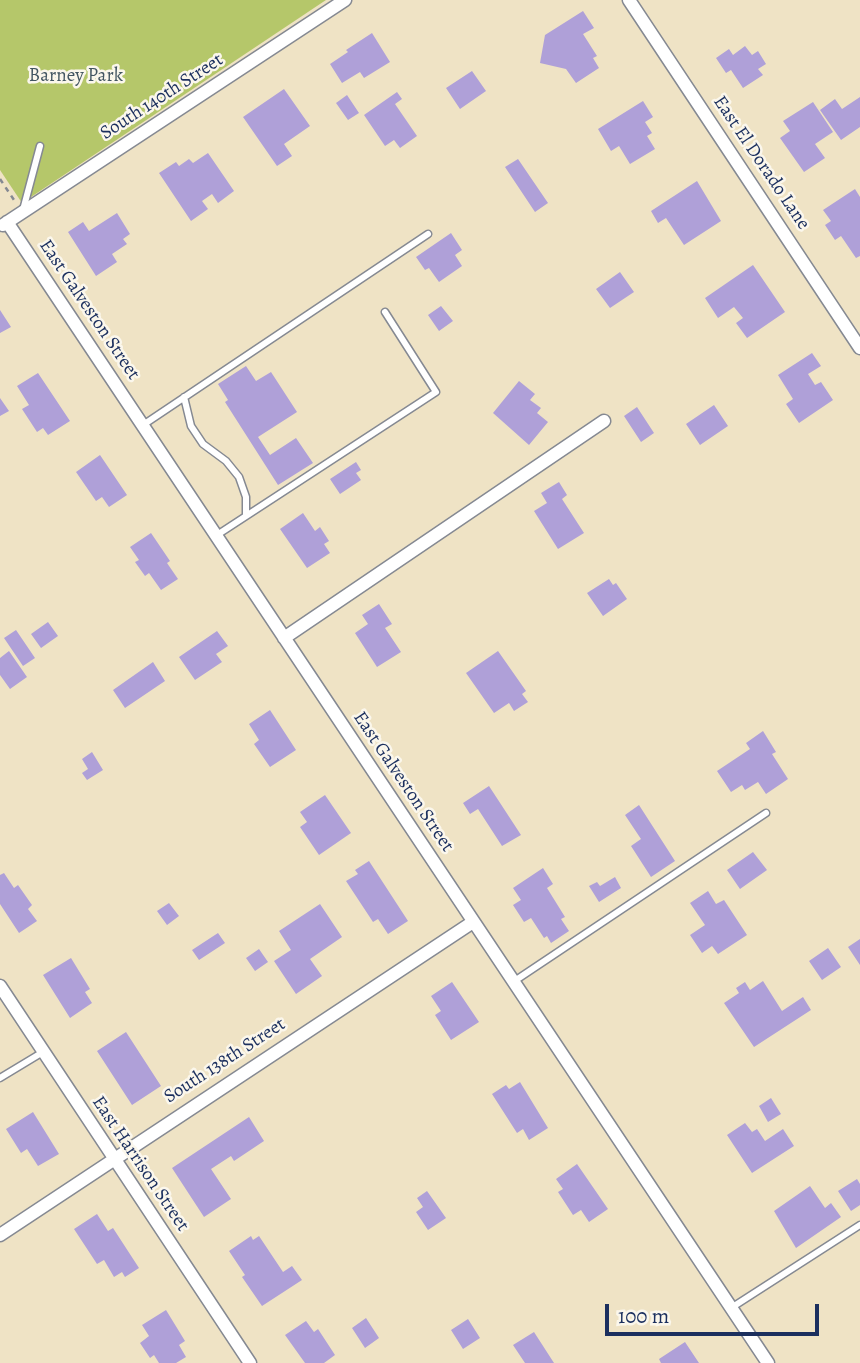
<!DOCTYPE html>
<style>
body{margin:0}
#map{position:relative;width:860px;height:1363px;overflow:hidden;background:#efe3c5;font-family:Alegreya,serif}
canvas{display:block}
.scale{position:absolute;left:605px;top:1304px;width:214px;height:32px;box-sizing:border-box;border:4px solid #1b2f5e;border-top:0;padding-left:9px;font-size:21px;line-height:24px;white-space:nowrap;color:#1b2f5e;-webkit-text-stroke:5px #fbf7ec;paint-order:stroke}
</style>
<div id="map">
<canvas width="860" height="1363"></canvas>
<div class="scale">100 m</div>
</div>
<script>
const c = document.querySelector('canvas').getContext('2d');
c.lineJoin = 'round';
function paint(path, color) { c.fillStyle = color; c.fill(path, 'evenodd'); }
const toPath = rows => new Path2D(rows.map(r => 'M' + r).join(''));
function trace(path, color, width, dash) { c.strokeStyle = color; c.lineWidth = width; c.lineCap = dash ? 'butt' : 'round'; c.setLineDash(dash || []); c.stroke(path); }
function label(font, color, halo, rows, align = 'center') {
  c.font = font + ' Alegreya,serif'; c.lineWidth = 5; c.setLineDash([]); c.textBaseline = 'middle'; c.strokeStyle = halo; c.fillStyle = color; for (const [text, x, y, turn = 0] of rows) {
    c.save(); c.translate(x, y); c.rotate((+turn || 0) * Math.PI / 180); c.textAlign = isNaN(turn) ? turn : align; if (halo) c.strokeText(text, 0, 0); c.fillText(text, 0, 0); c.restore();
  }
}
paint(toPath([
 [0,0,326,0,22,203,0,170]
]), '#b5c76a');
paint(toPath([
 [583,11,594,28,583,34,597,56,593,58,599,68,576,83,566,69,540,63,545,35],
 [372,33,390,62,364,78,360,72,342,83,330,64,348,52,346,50],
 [745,46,752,55,758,51,766,64,758,69,763,75,743,88,731,70,726,73,716,58,729,49,733,55],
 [472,71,486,91,460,109,446,88],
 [284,89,310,126,284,144,292,156,277,166,243,117],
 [397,92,402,99,395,104,417,136,400,148,394,140,385,146,364,115],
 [347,95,359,113,348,120,336,103],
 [860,97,860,127,841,140,820,110,835,99,842,109],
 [643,101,653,117,645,122,652,133,647,136,655,149,630,164,619,146,611,151,598,129],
 [813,102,833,132,815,144,825,158,804,172,780,138,790,131,783,121],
 [208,153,234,191,218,203,212,194,202,201,208,209,191,221,159,173,176,162,179,166,189,159,193,163],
 [518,159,548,203,535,212,505,167],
 [697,181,721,221,684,245,666,218,658,223,651,211],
 [855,189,860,197,860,256,856,258,841,236,835,240,825,225,831,221,823,210],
 [117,213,130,234,123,239,127,244,112,254,117,262,96,276,68,232,83,222,89,231],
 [451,233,462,250,455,255,462,266,439,282,429,268,425,270,416,257],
 [753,265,785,312,747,338,736,323,743,318,734,307,718,318,705,298],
 [620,272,634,292,610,308,596,289],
 [441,306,453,321,439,331,428,315],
 [0,310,11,327,0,333],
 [812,353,821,366,808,374,815,385,821,382,833,400,799,423,786,404,793,399,778,375],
 [246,366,256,381,271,372,297,412,258,437,270,455,296,438,313,463,278,485,225,402,228,400,218,384],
 [38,373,70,421,48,435,43,428,37,432,22,409,29,405,17,386],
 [519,381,535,394,530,400,541,408,537,413,548,422,529,445,493,413],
 [0,398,9,411,0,416],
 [714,405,728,426,700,445,686,424],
 [637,407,654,433,641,442,624,416],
 [100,455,127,495,109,507,102,497,96,501,76,472],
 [356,462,361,470,356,473,361,480,340,494,330,479],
 [559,482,567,495,562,499,584,533,558,549,534,511,547,503,541,493],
 [303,513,315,531,320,527,329,541,324,544,330,553,307,568,280,529],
 [151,533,170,561,167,563,178,579,161,590,149,573,145,576,135,562,139,560,130,547],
 [609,579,613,585,616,583,627,599,603,616,587,593],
 [379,604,392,624,385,628,401,652,377,667,355,633,368,624,362,615],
 [48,622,58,636,41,648,31,634],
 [16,630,35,658,23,666,4,638],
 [217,631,228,646,216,654,222,662,195,680,179,657],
 [9,651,27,677,10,689,0,675,0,658],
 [498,651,526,691,522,694,528,702,514,711,509,703,494,713,466,673],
 [153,662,165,681,125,708,113,690],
 [270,710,296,750,270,767,254,744,259,740,249,724],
 [763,731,776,752,772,754,788,779,766,794,758,782,745,790,742,785,731,792,717,771,750,749,746,743],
 [92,752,103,770,87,780,82,773,88,769,82,759],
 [489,786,521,835,502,846,478,809,470,814,463,803],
 [325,795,351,833,319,855,300,827,307,822,300,812],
 [639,805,675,861,651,877,631,846,641,839,625,815],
 [753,852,767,870,740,889,727,870],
 [369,861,408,921,388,934,378,919,373,922,346,881,358,874,355,870],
 [543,868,553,884,547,888,565,917,561,919,569,931,551,943,547,936,544,938,531,918,524,922,513,905,521,900,513,888],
 [4,873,14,888,18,885,32,905,28,909,37,921,19,933,0,904,0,875],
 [615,877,621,888,599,902,589,886,597,882,600,886],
 [708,891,716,904,724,900,747,935,718,954,712,946,702,953,690,935,705,925,690,903],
 [169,903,179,916,167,925,157,911],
 [320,904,342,937,310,959,322,976,296,994,274,961,291,950,279,931],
 [218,933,225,943,199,960,192,950],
 [860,939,860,965,848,947],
 [828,948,841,967,822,980,809,961],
 [259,949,268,962,255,971,246,958],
 [71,958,90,989,85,992,92,1003,70,1018,43,975],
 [763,981,782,1011,803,997,811,1010,754,1047,724,1003,739,993,736,988,745,982,750,990],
 [452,982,479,1022,451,1040,435,1015,441,1011,431,996],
 [126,1032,161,1086,132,1105,97,1051],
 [520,1082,548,1128,529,1140,523,1129,517,1133,492,1094,506,1085,509,1089],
 [771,1098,781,1114,768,1122,759,1106],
 [33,1112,59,1154,38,1166,27,1149,21,1153,6,1129],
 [249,1117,264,1141,234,1161,231,1156,211,1169,231,1199,204,1217,172,1168],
 [745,1123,752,1132,757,1129,765,1141,783,1129,794,1146,752,1173,727,1135],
 [577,1164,608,1209,589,1222,581,1210,573,1215,558,1192,563,1189,556,1179],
 [857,1179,860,1184,860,1205,851,1211,838,1191],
 [810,1186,825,1208,831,1203,841,1217,796,1248,774,1211],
 [427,1191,446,1218,428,1230,416,1212,423,1207,417,1198],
 [97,1214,108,1231,113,1228,139,1268,125,1277,122,1272,114,1277,104,1260,97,1264,74,1229],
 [251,1236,253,1240,259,1236,283,1272,292,1266,302,1280,262,1306,242,1277,245,1275,229,1251],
 [166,1310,185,1341,179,1345,186,1357,176,1363,159,1363,154,1355,150,1358,140,1343,149,1336,142,1325],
 [366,1318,379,1338,365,1348,352,1328],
 [468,1319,480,1338,463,1349,451,1330],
 [306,1321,314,1332,318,1329,335,1355,324,1363,305,1363,285,1335],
 [534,1332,554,1363,525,1363,513,1345],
 [685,1342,699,1363,661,1363,659,1359]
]), '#afa0d8');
const service = toPath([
 [23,210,40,146],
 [184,397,191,426,203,444,226,461,239,477,246,497,246,516],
 [143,425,428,234],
 [217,535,436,392,385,312],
 [513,982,766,813],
 [0,1078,43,1052],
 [731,1308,860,1225]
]);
const minor = toPath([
 [629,0,860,348],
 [7,222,768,1363],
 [3,225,345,0],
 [284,638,604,421],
 [0,986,250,1363],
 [0,1235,473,922]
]);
trace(service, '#858992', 9);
trace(minor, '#858992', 15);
trace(toPath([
 [0,179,14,200]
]), '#858992', 2.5, [5, 5]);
trace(service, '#fff', 6);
trace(minor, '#fff', 12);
label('19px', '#425561', '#fbf7ec', [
 ["Barney Park",76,76]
]);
label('19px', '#1b2f5e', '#fbf7ec', [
 ["South 140th Street",162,97,-33],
 ["East El Dorado Lane",761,163,56],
 ["East Galveston Street",89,310,56],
 ["East Galveston Street",403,782,56],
 ["South 138th Street",225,1061,-33],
 ["East Harrison Street",140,1164,56]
]);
</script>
